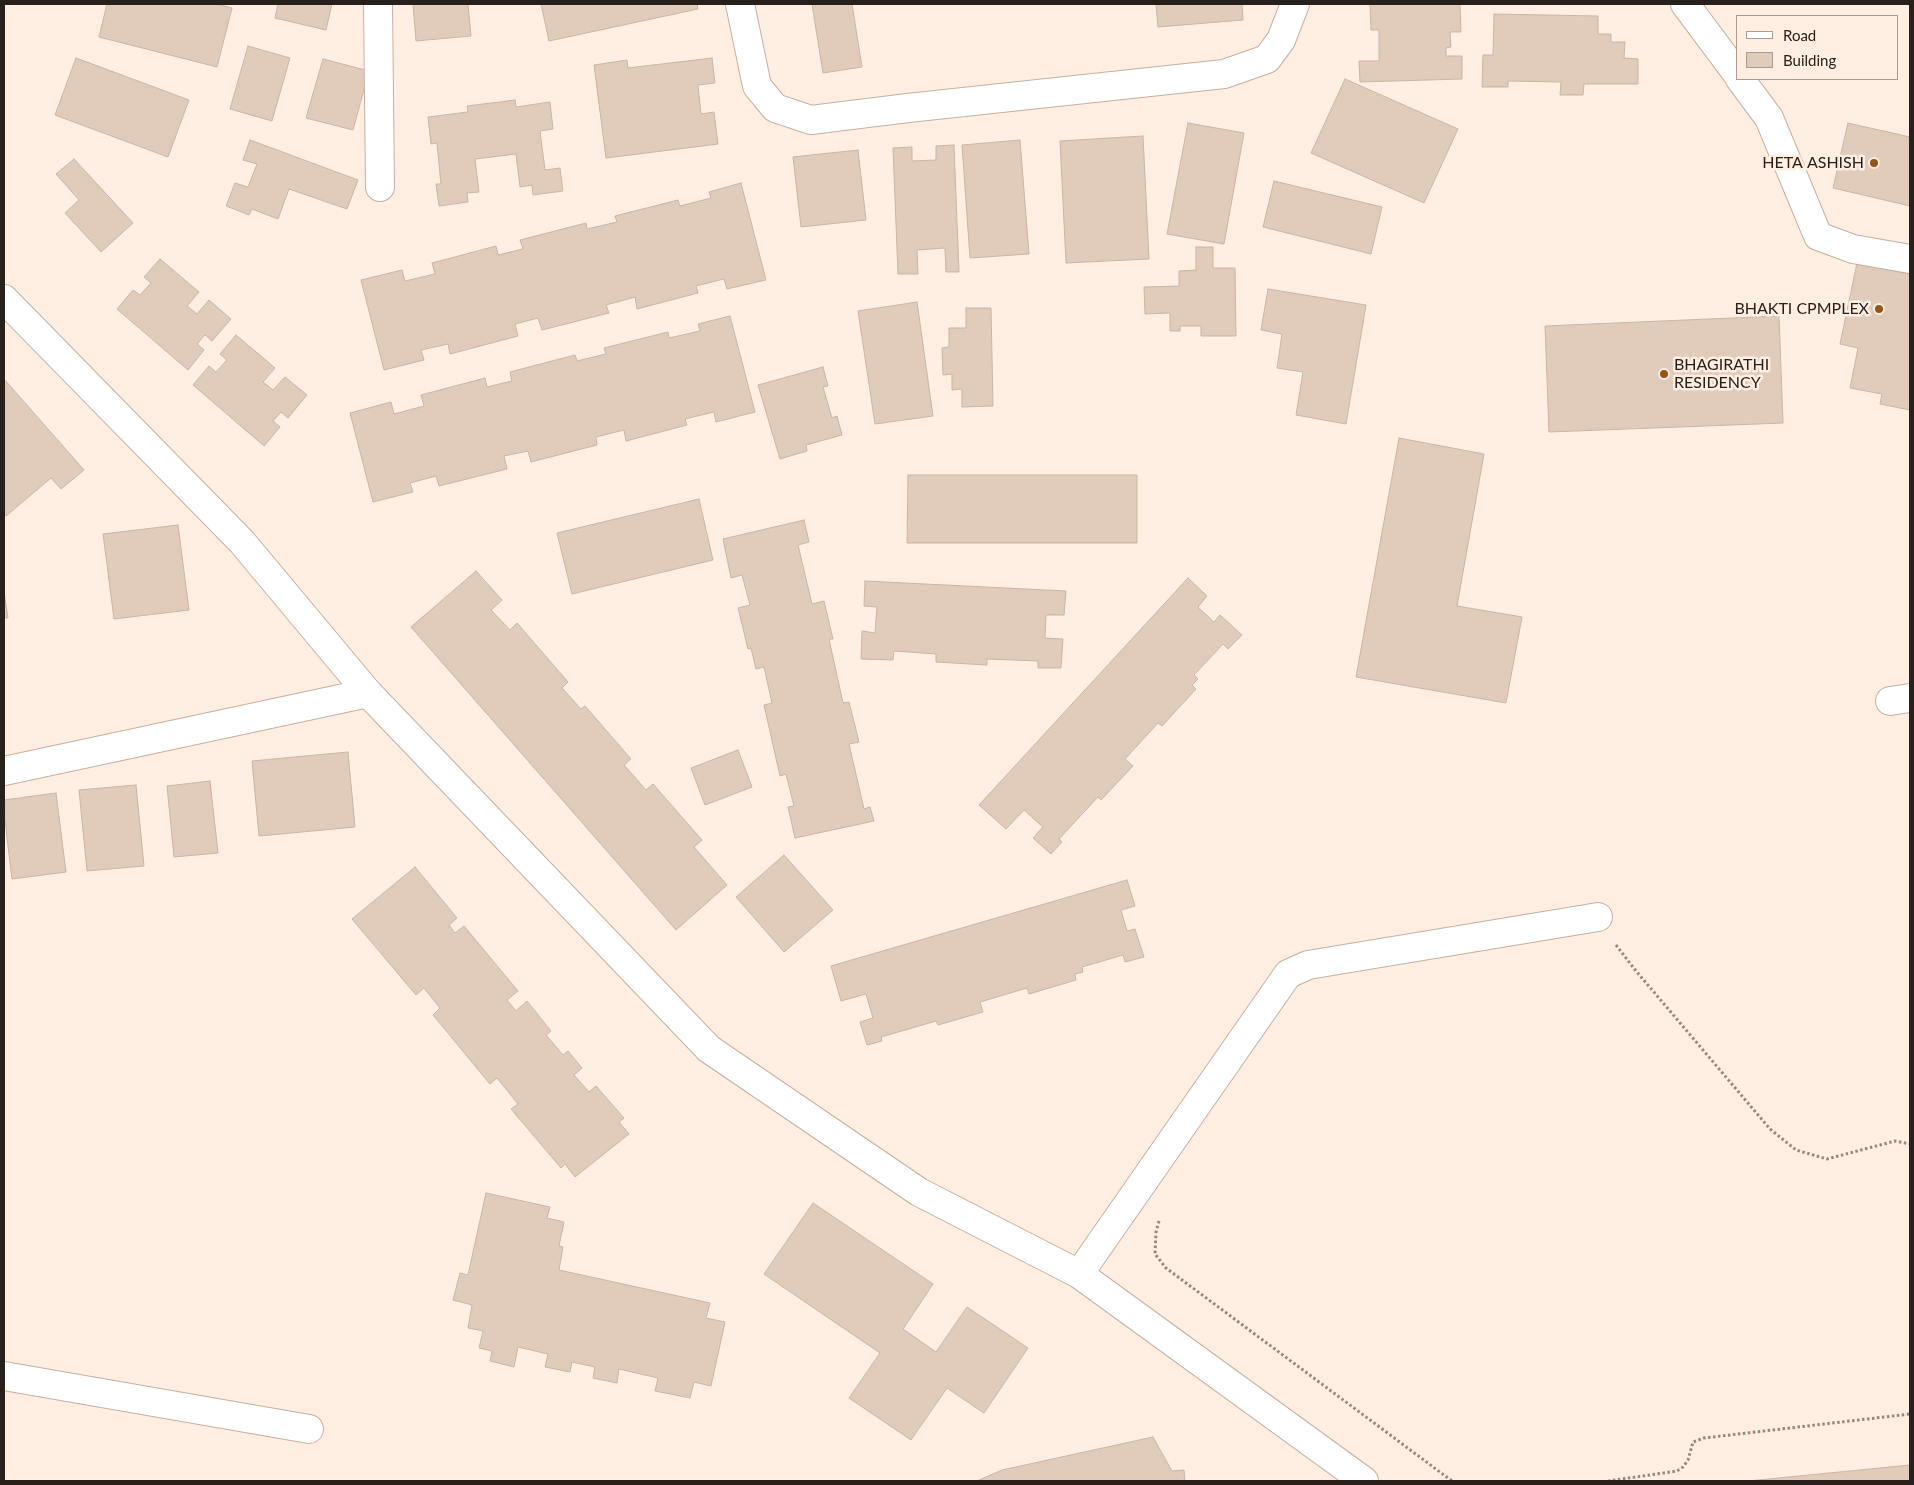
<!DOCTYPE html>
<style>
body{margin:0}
#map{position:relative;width:1914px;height:1485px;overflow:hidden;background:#ffeee1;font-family:Lato,sans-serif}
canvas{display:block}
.frame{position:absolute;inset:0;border:5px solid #28201a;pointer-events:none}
.legend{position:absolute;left:1736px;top:15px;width:162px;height:65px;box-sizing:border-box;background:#ffeee1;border:1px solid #a99c91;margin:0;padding:6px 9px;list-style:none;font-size:15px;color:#28201a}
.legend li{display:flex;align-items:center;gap:10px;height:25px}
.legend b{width:25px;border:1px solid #a99c91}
</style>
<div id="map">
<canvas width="1914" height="1485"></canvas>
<div class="frame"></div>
<ul class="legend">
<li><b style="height:6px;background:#fff"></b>Road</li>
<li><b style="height:14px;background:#e1ccbc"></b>Building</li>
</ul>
</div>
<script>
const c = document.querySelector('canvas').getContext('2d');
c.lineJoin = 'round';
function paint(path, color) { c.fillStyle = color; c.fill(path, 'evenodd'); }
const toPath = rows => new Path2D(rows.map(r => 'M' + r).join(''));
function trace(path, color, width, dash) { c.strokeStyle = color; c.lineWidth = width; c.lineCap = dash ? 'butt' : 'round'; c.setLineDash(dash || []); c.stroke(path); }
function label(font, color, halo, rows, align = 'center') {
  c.font = font + ' Lato,sans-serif'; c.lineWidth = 5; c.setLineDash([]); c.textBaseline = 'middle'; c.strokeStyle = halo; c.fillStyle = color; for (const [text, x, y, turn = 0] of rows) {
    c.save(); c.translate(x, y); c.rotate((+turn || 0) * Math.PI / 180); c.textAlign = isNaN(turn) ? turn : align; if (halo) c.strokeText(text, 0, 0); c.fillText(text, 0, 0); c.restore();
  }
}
const building = toPath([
 [107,4,217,4,232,8,217,67,99,37,107,4],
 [278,4,332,4,326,30,275,18,278,4],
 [413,4,468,4,471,36,416,41,413,4],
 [541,4,697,4,698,9,549,41,541,4],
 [812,4,852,4,862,67,823,73,812,4],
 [1156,4,1242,4,1243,20,1158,27,1156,4],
 [1370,4,1460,4,1461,32,1450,32,1451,47,1446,48,1446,56,1462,56,1462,79,1360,82,1359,61,1379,61,1379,30,1371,30,1370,4],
 [1494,14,1598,16,1598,34,1611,34,1611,42,1625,42,1624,58,1638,59,1638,84,1584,84,1583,95,1560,95,1561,82,1508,81,1508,87,1482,87,1483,55,1493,55,1494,14],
 [248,46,290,58,272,121,230,109,248,46],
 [76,58,189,100,168,157,55,115,76,58],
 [712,58,715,83,698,85,701,114,714,112,718,144,606,158,594,65,627,60,628,68,712,58],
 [323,59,369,71,353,130,306,118,323,59],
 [1345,79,1458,129,1424,203,1311,153,1345,79],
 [515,100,516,107,550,102,553,129,540,131,545,170,560,168,563,191,533,195,532,185,520,187,516,154,475,159,479,192,467,193,468,202,439,206,436,184,441,184,437,143,431,144,428,117,468,112,467,106,515,100],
 [1188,123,1244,133,1224,244,1167,234,1188,123],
 [1848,123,1910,137,1910,206,1833,188,1848,123],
 [1143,136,1149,259,1066,263,1060,141,1143,136],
 [250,140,358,180,347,209,289,189,278,219,252,209,249,215,226,206,235,183,248,187,257,164,243,160,250,140],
 [1020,140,1029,254,970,258,962,145,1020,140],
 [954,145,959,272,946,272,945,248,917,250,918,274,898,274,893,148,912,147,912,161,936,160,936,146,954,145],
 [858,150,866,220,801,227,793,157,858,150],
 [74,159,133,223,101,252,65,213,79,200,56,174,74,159],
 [1274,181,1382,207,1371,254,1263,227,1274,181],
 [741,183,766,280,727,289,724,279,696,286,698,293,637,309,635,297,606,305,609,313,542,330,538,318,515,324,518,336,450,354,448,344,421,350,424,360,384,370,361,280,402,270,405,281,435,274,432,263,496,246,498,255,523,249,520,240,586,223,587,229,617,222,615,216,678,200,680,206,711,198,709,192,741,183],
 [1196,247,1213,247,1213,268,1235,268,1236,336,1201,336,1201,326,1180,326,1180,331,1170,331,1170,313,1145,314,1144,287,1179,286,1179,271,1196,270,1196,247],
 [160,259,199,292,187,306,197,314,209,300,231,319,212,341,205,335,197,344,204,350,188,370,117,309,133,290,140,295,151,283,144,277,160,259],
 [1857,263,1910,274,1910,410,1880,404,1882,394,1850,388,1858,348,1840,344,1857,263],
 [1268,289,1366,305,1346,424,1296,415,1303,372,1277,368,1282,334,1261,330,1268,289],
 [917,302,933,416,875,424,858,311,917,302],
 [966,308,991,308,993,406,962,407,962,389,952,390,952,374,943,375,942,348,949,347,949,328,966,328,966,308],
 [730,316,755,412,716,422,714,412,685,419,687,425,626,441,624,430,596,437,597,445,531,462,528,451,504,456,507,469,439,486,436,476,410,483,413,492,373,502,350,413,391,402,394,414,424,406,421,395,485,378,487,387,512,381,510,372,575,355,577,361,606,354,604,348,668,332,669,338,700,331,698,324,730,316],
 [1779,316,1783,423,1549,432,1545,326,1779,316],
 [236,335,275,368,263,382,273,390,285,377,307,395,288,418,281,412,273,421,280,427,264,446,193,385,209,366,216,372,227,360,220,354,236,335],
 [823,367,828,386,823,387,832,418,837,416,842,435,806,445,807,451,780,459,758,385,823,367],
 [4,379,84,470,61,489,51,478,6,516,4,513,4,379],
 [1399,438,1484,454,1457,606,1522,617,1506,703,1356,677,1399,438],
 [908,475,1137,475,1137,543,907,543,908,475],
 [699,499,713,560,572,594,557,533,699,499],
 [804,520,809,542,798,545,812,604,824,601,833,639,829,639,843,703,849,702,859,742,849,744,864,809,870,807,874,821,795,838,788,807,794,806,786,774,780,776,764,705,772,703,764,667,756,669,751,648,748,649,738,608,750,605,742,575,731,578,723,539,804,520],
 [178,525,189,610,114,619,103,534,178,525],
 [476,571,502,600,491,610,510,630,517,623,568,682,562,688,581,709,585,706,631,759,624,765,646,790,653,784,702,840,694,847,727,885,676,930,411,627,476,571],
 [1188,578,1207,596,1198,607,1214,622,1220,615,1242,635,1228,649,1223,644,1194,675,1198,679,1192,685,1196,689,1162,726,1158,723,1125,759,1133,766,1101,800,1098,797,1059,839,1062,842,1051,854,1033,838,1043,827,1024,810,1006,829,979,805,1188,578],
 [865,581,1066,591,1064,615,1046,615,1045,638,1063,639,1061,668,1038,668,1038,661,987,659,987,665,936,662,936,654,894,651,893,660,861,659,862,631,875,633,877,607,864,606,865,581],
 [4,591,8,618,4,618,4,591],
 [738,750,752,787,705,805,691,768,738,750],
 [348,752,355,827,259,836,252,761,348,752],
 [210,781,218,853,174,857,167,786,210,781],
 [136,785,144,866,87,871,79,790,136,785],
 [56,793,66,872,12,879,4,813,4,800,56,793],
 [784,855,833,910,784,952,736,897,784,855],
 [415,867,457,918,449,925,455,933,464,926,518,991,507,1000,516,1011,527,1001,551,1031,546,1035,563,1055,568,1051,582,1068,574,1075,589,1092,596,1086,624,1118,619,1122,629,1134,575,1177,565,1164,561,1168,511,1109,518,1104,497,1078,490,1084,433,1015,440,1008,424,988,416,995,352,919,415,867],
 [1127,880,1135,906,1121,910,1127,931,1135,929,1144,957,1125,962,1123,955,1082,967,1083,972,1075,974,1076,980,1029,994,1027,988,980,1002,983,1012,938,1025,936,1021,881,1037,882,1041,867,1045,860,1022,873,1018,866,994,841,1001,831,966,1127,880],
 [486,1193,550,1207,547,1218,564,1222,559,1246,563,1247,559,1270,710,1303,706,1318,725,1322,711,1386,694,1382,690,1398,655,1391,658,1378,619,1369,617,1383,593,1378,595,1367,572,1362,570,1372,545,1367,548,1354,518,1347,514,1367,490,1361,492,1351,479,1348,483,1331,468,1328,472,1305,453,1300,460,1273,468,1275,486,1193],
 [813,1203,933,1284,903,1329,936,1352,967,1307,1028,1348,984,1413,947,1388,911,1440,849,1398,880,1353,764,1274,813,1203],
 [1153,1437,1172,1471,1184,1470,1185,1481,977,1481,1002,1470,1153,1437],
 [1910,1465,1910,1481,1748,1481,1910,1465]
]);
paint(building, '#e1ccbc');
trace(building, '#c9b5a5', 1);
const street = toPath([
 [378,4,380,187],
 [740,4,757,86,775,108,811,120,908,108,1224,74,1267,59,1281,40,1295,4],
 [1685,4,1738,75],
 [1740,79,1769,118,1818,236,1853,249,1910,259],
 [1890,701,1910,698],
 [4,771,368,693],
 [1079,1274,1288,974,1308,965,1598,917],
 [4,1376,309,1429]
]);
const secondary = toPath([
 [4,299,242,542,368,693,709,1049,919,1192,1079,1274,1364,1481]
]);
trace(street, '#c4b0a0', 30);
trace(secondary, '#c4b0a0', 30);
trace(toPath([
 [1616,945,1636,971,1770,1129,1796,1150,1827,1159,1895,1141,1910,1144],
 [1159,1221,1156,1232,1155,1254,1166,1268,1452,1481],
 [1608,1481,1677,1471,1683,1467,1688,1460,1693,1442,1704,1438,1910,1414]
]), '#95897f', 3, [2.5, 2.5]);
trace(street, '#fff', 28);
trace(secondary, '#fff', 28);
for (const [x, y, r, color] of [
 [1874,163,5,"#935618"],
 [1879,309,5,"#935618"],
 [1664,374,5,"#935618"]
]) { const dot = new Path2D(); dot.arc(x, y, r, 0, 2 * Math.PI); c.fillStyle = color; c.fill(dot); trace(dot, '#ffeee1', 2); }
label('16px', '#28201a', '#ffeee1', [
 ["HETA ASHISH",1864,163],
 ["BHAKTI CPMPLEX",1869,309],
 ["BHAGIRATHI",1674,365,"left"],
 ["RESIDENCY",1674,383,"left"]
], 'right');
</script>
